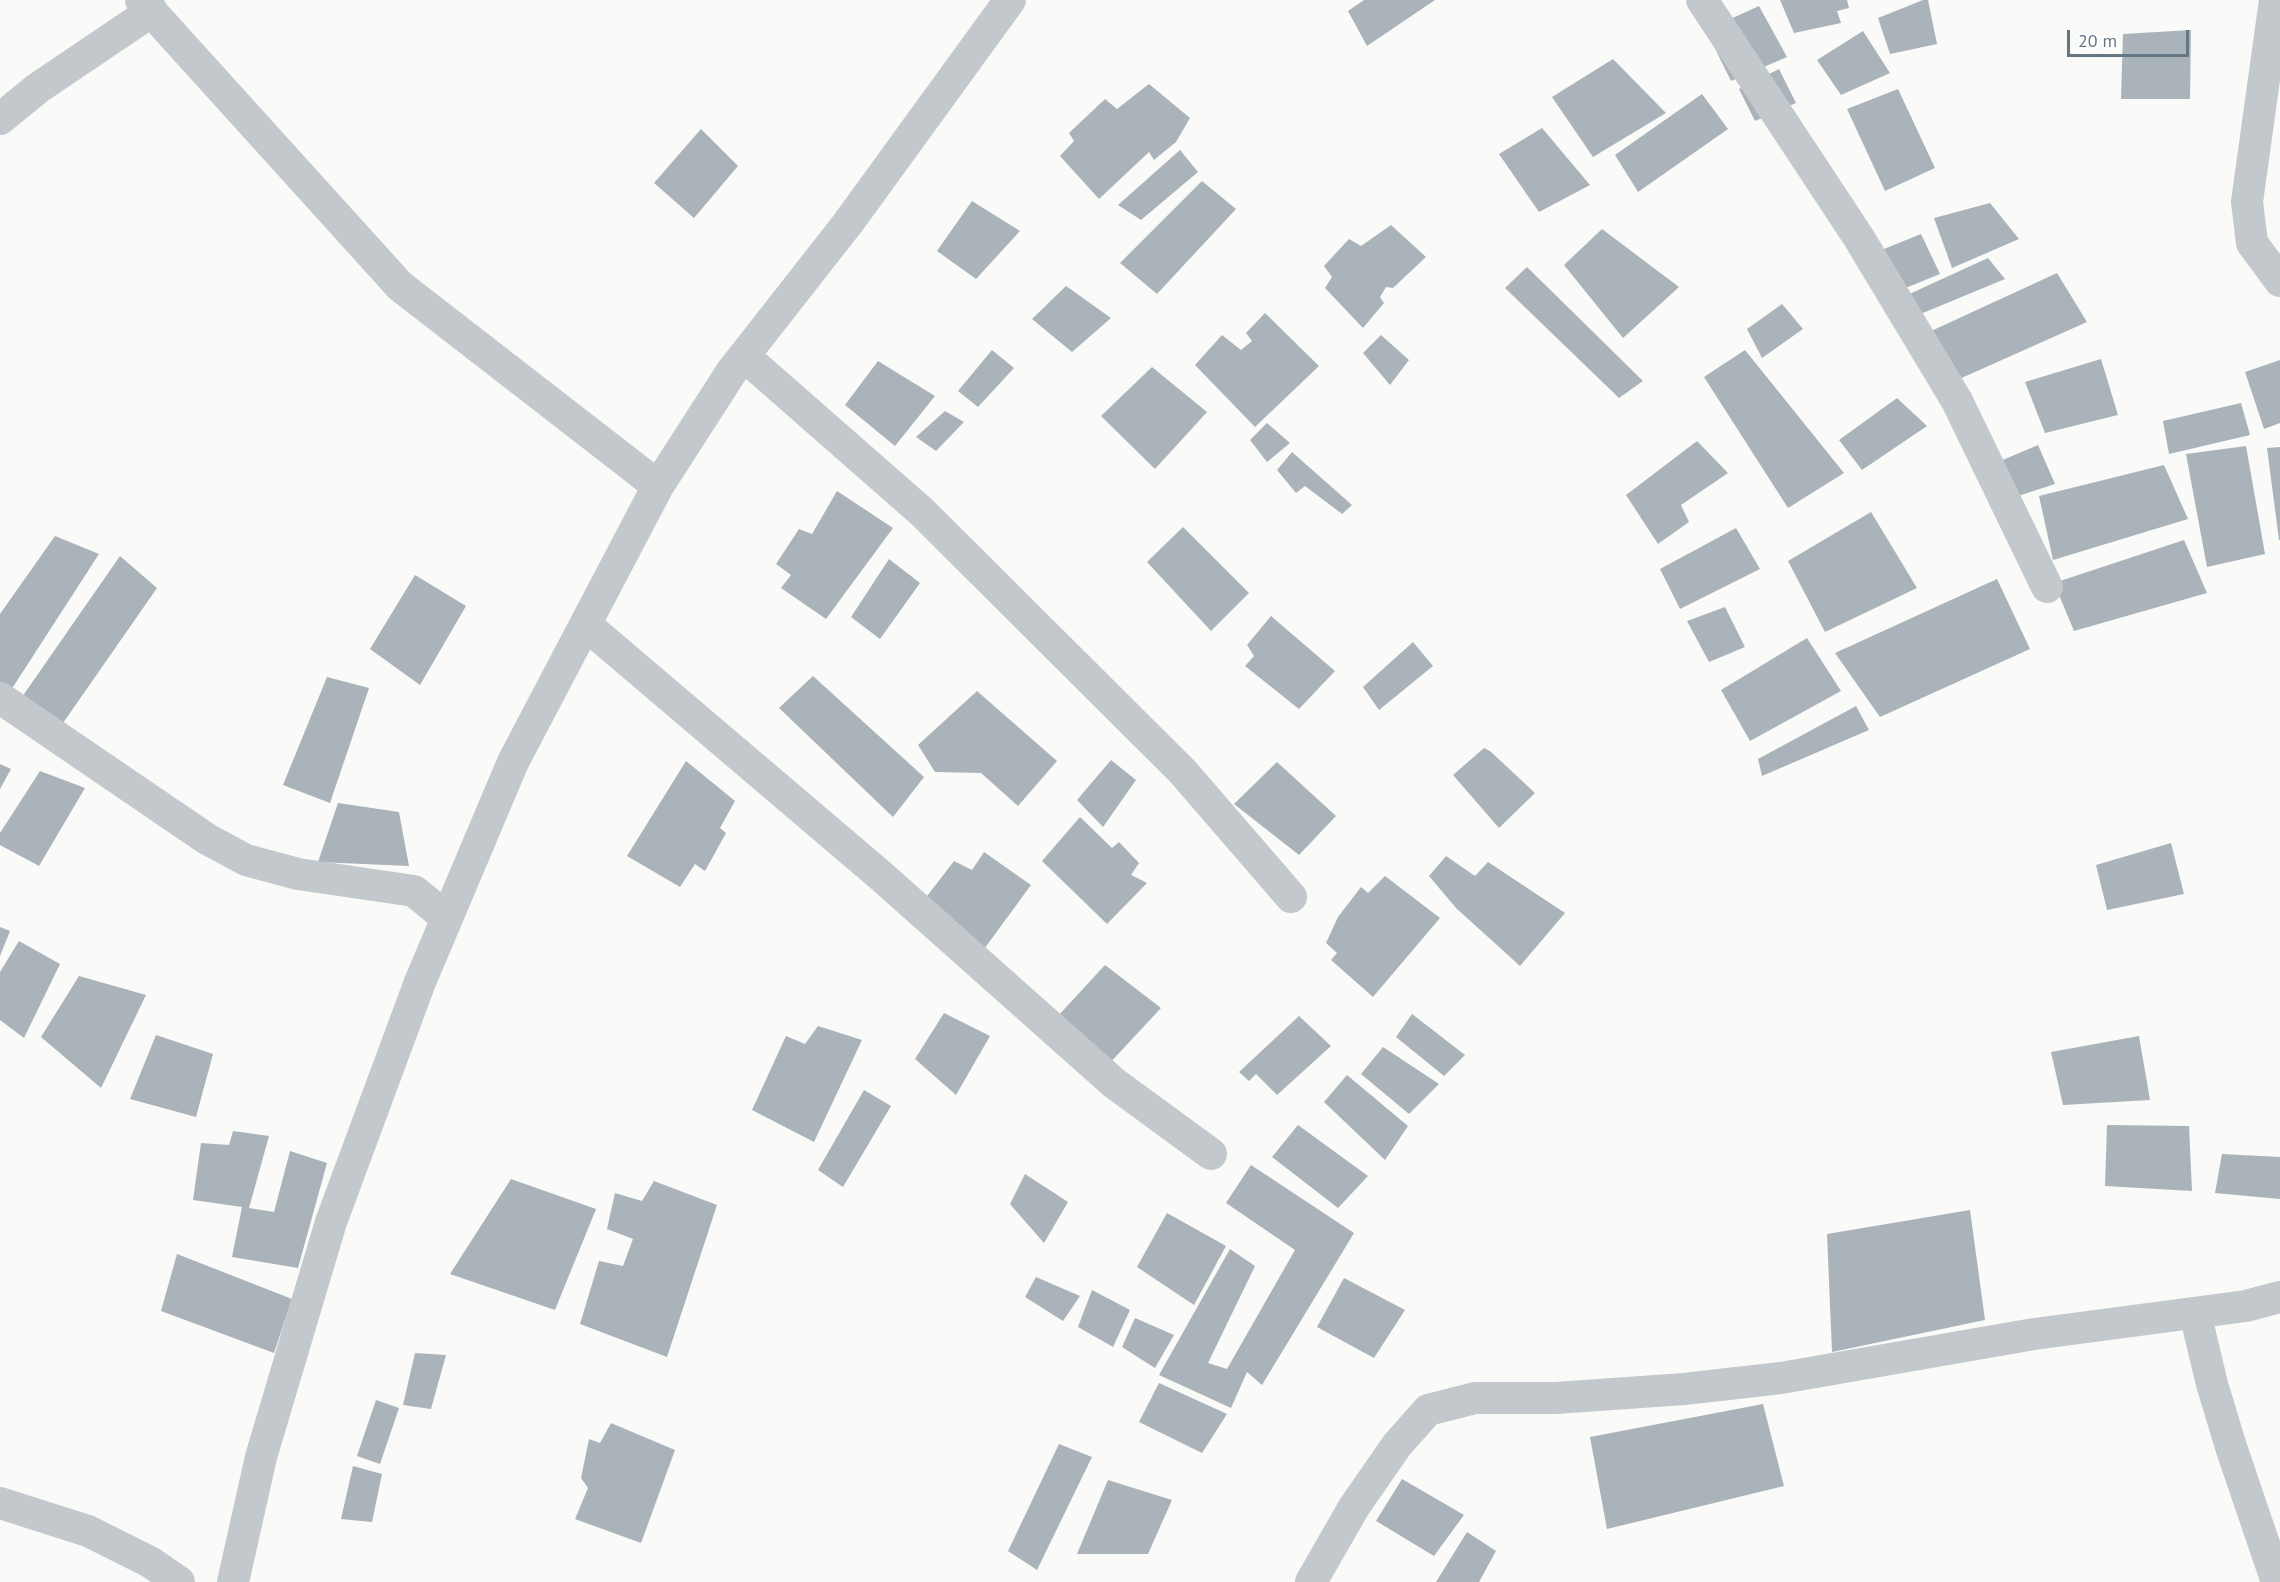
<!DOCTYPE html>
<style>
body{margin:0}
#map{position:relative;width:2280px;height:1582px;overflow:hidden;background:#fafaf8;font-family:"PT Sans",sans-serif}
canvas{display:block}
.scale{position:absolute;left:2067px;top:30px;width:122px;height:27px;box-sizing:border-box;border:3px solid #657683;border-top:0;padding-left:8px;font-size:18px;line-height:21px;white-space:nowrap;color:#657683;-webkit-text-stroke:4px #fff;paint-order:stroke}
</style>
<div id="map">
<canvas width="2280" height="1582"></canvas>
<div class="scale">20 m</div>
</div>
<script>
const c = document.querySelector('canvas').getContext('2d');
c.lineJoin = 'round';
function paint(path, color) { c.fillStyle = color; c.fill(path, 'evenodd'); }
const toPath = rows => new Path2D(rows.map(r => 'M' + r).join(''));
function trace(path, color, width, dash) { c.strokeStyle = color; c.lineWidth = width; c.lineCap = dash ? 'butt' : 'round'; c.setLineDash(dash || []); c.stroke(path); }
paint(toPath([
 [1364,0,1435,0,1367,46,1348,11],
 [1780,0,1847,0,1849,8,1837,11,1841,23,1794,33],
 [1923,0,1928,0,1937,44,1890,54,1878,18],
 [1759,6,1787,57,1731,81,1706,30],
 [2191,30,2190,99,2121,99,2123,34],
 [1863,31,1890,73,1841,95,1817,60],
 [1613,59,1666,113,1593,157,1552,97],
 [1779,69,1796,103,1755,121,1739,89],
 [1149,84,1190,118,1176,142,1154,160,1149,152,1099,199,1060,156,1074,141,1069,133,1105,99,1117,109],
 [1898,89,1935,168,1885,191,1847,109],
 [1702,94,1728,129,1638,192,1615,155],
 [1542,128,1590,185,1539,212,1499,154],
 [701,129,738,166,694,218,654,183],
 [1180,150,1198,172,1141,220,1118,205],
 [1202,181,1236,209,1157,294,1120,263],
 [972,201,1020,231,976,279,937,251],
 [1990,203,2019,239,1952,268,1934,218],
 [1391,225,1426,257,1393,288,1386,287,1380,297,1384,303,1363,328,1325,288,1332,277,1324,266,1349,239,1361,246],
 [1602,229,1679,287,1623,338,1564,265],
 [1921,234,1940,274,1898,291,1879,251],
 [1988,258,2005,279,1918,315,1905,296],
 [1527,267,1643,381,1619,398,1505,288],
 [2057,273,2087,322,1957,380,1929,332],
 [1066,286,1111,318,1072,352,1032,319],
 [1782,304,1803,329,1762,358,1747,329],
 [1265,313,1319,366,1255,427,1195,365,1222,335,1241,350,1252,341,1246,333],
 [1381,335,1409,360,1390,385,1363,353],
 [992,350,1014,368,978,407,958,391],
 [1745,350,1844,473,1788,508,1704,377],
 [2101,359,2118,415,2045,433,2025,382],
 [2280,360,2280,423,2264,429,2245,372],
 [878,361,935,396,895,446,845,405],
 [1152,367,1207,412,1155,469,1101,416],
 [1897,398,1927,426,1862,470,1839,440],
 [2241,403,2250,435,2169,454,2163,421],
 [945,411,964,422,936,451,916,437],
 [1267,423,1290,443,1267,462,1250,440],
 [1697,441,1728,473,1681,505,1689,522,1658,544,1626,495],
 [2038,445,2055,484,2012,498,1998,462],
 [2246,446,2265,554,2207,567,2186,454],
 [2280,447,2280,540,2279,540,2267,448],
 [1292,452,1352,505,1342,514,1305,486,1296,493,1277,470],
 [2164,465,2188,519,2053,560,2039,496],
 [837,491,893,528,826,619,781,588,791,575,776,564,799,529,812,534],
 [1871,512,1917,588,1825,632,1788,561],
 [1183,527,1249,593,1211,631,1147,562],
 [1736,528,1760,569,1680,609,1660,569],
 [55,536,99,554,11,690,0,683,0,614],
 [2184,540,2207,593,2074,631,2054,583],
 [120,556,157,588,63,723,22,697],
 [889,559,920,583,880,639,851,617],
 [415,575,466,606,420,685,370,649],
 [1997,579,2030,649,1880,717,1835,653],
 [1725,607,1745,647,1709,662,1687,621],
 [1271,616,1335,671,1299,709,1245,666,1254,656,1247,645],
 [1807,638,1841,691,1750,741,1721,690],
 [1413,642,1433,666,1379,710,1363,687],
 [813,676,924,777,893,817,779,708],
 [327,677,369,688,330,803,283,785],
 [977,691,1057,761,1018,806,981,773,935,772,918,745],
 [1856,706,1869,730,1762,776,1758,759],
 [1484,748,1490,751,1535,793,1499,828,1453,775],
 [1111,760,1136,780,1103,827,1077,800],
 [686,761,735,801,720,828,726,833,705,871,695,864,680,887,627,856],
 [1277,762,1336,816,1299,855,1234,804],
 [0,764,11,769,0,789],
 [40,771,85,788,39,866,0,845,0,833],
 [338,803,399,812,409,866,318,862],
 [1080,817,1112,848,1119,842,1139,863,1131,875,1147,883,1107,924,1042,861],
 [2171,843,2184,894,2107,910,2096,865],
 [984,852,1031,885,979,956,924,900,954,861,972,870],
 [1446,856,1475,876,1488,862,1565,913,1520,966,1456,908,1429,876],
 [1385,876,1440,918,1373,997,1331,960,1337,953,1326,943,1338,917,1361,887,1368,893],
 [0,927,10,931,0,956],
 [19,941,60,964,24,1038,0,1020,0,972],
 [1105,965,1161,1008,1107,1066,1057,1017],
 [79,976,146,995,101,1088,41,1037],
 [944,1013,990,1036,956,1095,915,1059],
 [1412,1014,1465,1055,1444,1076,1396,1037],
 [1299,1016,1331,1046,1277,1095,1256,1074,1249,1081,1239,1072],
 [818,1026,862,1040,814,1142,752,1110,786,1036,805,1044],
 [156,1035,213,1054,196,1117,130,1099],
 [2139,1036,2150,1100,2063,1105,2051,1052],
 [1383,1047,1439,1084,1409,1114,1361,1074],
 [1347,1075,1408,1126,1385,1160,1324,1102],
 [864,1090,891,1106,843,1187,818,1170],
 [1298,1125,1368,1176,1338,1208,1272,1157],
 [2107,1125,2189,1126,2192,1191,2105,1186],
 [233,1131,269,1136,249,1208,274,1212,290,1151,327,1163,298,1268,232,1257,242,1207,193,1200,201,1143,229,1145],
 [2222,1154,2280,1157,2280,1199,2215,1193],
 [1251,1165,1354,1233,1262,1385,1247,1372,1231,1408,1159,1375,1230,1249,1255,1266,1208,1363,1227,1369,1295,1250,1226,1203],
 [1025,1174,1068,1202,1044,1243,1010,1204],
 [511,1179,596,1209,555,1310,450,1274],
 [654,1181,717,1205,667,1357,580,1324,599,1261,623,1266,633,1239,607,1229,615,1193,642,1201],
 [1970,1210,1985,1320,1832,1352,1827,1234],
 [1167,1213,1226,1246,1194,1305,1137,1267],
 [177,1254,292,1299,274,1353,161,1311],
 [1036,1277,1080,1296,1063,1321,1025,1297],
 [1344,1278,1405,1310,1374,1358,1317,1327],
 [1092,1290,1130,1310,1113,1347,1078,1327],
 [1135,1318,1174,1335,1155,1368,1122,1347],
 [415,1353,446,1355,431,1409,403,1405],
 [1159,1383,1227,1414,1202,1453,1139,1422],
 [376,1400,399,1408,380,1464,357,1456],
 [1763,1404,1784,1486,1607,1529,1590,1437],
 [611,1423,675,1450,641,1543,575,1519,588,1488,581,1478,589,1439,600,1443],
 [1059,1444,1092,1457,1037,1570,1008,1551],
 [353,1466,382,1474,372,1522,341,1519],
 [1402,1479,1464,1515,1434,1556,1376,1521],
 [1108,1480,1172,1500,1148,1554,1077,1554],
 [1467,1532,1496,1551,1479,1582,1436,1582]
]), '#aab3b9');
trace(toPath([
 [141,0,400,286,658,486],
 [1702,0,1859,238,1957,401,2047,587],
 [2275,0,2247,202,2252,243,2280,281],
 [0,119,38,88,152,11],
 [744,356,922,512,1183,772,1291,897],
 [586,625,880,875,1114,1083,1211,1154],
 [0,698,207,839,246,860,298,874,414,891,447,918],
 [2195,1313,2212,1384,2231,1447,2277,1582],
 [0,1503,88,1531,150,1562,179,1582],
 [233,1582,261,1457,331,1222,420,982,513,762,658,486,732,371,848,223,1010,0],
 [1311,1582,1354,1507,1397,1445,1428,1410,1475,1398,1556,1398,1684,1389,1781,1378,2034,1334,2246,1306,2280,1297]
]), '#c3c8cc', 32);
</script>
